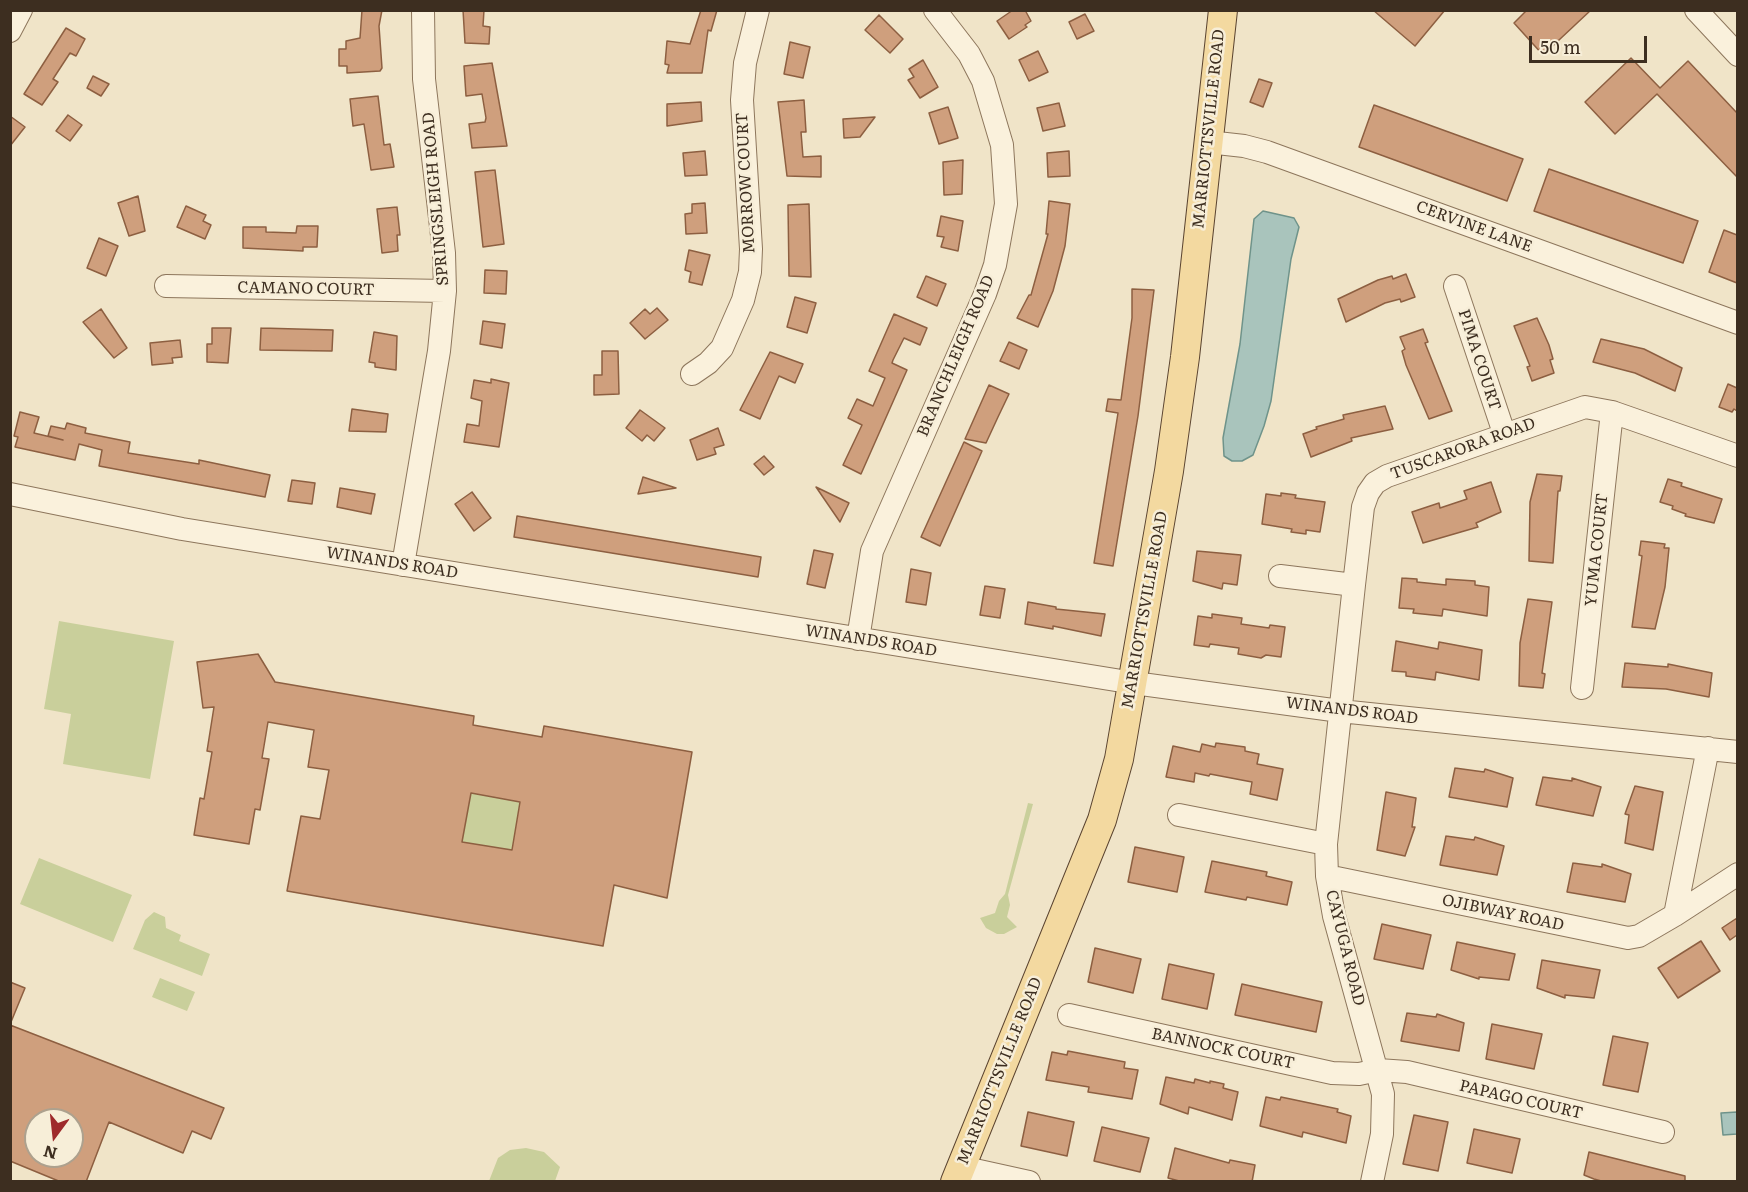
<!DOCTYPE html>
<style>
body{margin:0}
#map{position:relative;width:1748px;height:1192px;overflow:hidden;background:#f0e4c8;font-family:Literata,serif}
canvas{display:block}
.frame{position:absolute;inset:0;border:12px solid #3d2e20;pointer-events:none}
.north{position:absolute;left:24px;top:1108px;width:60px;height:60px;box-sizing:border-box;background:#f7eed8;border:2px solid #ada18e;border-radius:50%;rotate:195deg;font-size:16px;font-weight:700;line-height:24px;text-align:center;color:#3d2e20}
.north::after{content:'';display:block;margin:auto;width:21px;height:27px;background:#9e2a2b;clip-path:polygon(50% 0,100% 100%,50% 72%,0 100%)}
.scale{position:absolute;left:1529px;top:36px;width:118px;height:27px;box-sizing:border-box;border:3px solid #3d2e20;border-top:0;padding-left:8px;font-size:18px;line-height:21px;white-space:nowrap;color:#3d2e20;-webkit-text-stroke:4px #f7eed8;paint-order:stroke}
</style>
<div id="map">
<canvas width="1748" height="1192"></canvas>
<div class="frame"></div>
<div class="north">N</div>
<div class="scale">50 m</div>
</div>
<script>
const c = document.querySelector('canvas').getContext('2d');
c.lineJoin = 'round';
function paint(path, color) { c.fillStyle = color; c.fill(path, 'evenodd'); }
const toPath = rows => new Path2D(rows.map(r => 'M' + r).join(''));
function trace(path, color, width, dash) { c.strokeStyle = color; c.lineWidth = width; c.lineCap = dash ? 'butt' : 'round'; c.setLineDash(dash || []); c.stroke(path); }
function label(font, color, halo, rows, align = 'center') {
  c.font = font + ' Literata,serif'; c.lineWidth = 5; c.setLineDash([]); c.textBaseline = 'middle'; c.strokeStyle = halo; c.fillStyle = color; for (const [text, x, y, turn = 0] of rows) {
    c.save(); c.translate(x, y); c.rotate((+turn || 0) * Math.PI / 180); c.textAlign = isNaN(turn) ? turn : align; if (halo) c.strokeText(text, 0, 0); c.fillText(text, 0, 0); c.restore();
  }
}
paint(toPath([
 [59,621,174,641,150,779,63,764,71,714,44,709],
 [471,793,520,802,512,850,462,842],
 [1028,803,1033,804,1008,895,1010,905,1007,917,1017,927,1004,934,997,934,986,928,980,918,995,913,999,901,1005,894],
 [39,858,132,895,113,942,20,904],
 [154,912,165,917,166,928,181,935,179,941,210,954,202,976,133,949,145,920],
 [160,978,195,992,187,1011,152,997],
 [526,1148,544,1152,560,1167,555,1181,489,1181,498,1158,510,1150]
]), '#c9cf9b');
const water = toPath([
 [1263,211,1294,218,1299,227,1291,259,1271,401,1264,426,1253,455,1242,461,1232,461,1224,456,1223,438,1240,344,1254,219,1263,211],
 [1737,1112,1737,1134,1723,1135,1721,1113,1737,1112]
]);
paint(water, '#a9c4bc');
trace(water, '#6f938a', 1.5);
const building = toPath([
 [362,10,382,10,379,26,382,68,380,71,347,73,347,66,339,66,339,49,346,49,346,41,360,38,362,10],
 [463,10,484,10,483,26,490,27,489,44,465,43,463,10],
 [701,10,717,10,711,31,708,30,702,73,667,73,669,65,665,64,667,41,690,44,701,10],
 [1013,10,1025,10,1031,21,1025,25,1027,27,1009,39,997,21,1013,10],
 [1373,10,1445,10,1415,46,1373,10],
 [1527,10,1591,10,1543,55,1514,23,1527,10],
 [1085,14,1094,31,1077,39,1069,22,1085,14],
 [879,15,903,39,890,53,865,30,879,15],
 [66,28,85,39,76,56,70,53,53,79,58,82,42,105,24,94,66,28],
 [790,42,810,47,803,78,784,74,790,42],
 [1038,51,1048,72,1029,81,1019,60,1038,51],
 [1631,58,1660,88,1688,61,1737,113,1737,177,1657,94,1615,134,1585,102,1631,58],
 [923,60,938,87,920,98,908,80,914,77,909,69,923,60],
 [492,63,507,146,472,148,469,124,485,122,486,118,482,94,466,96,464,66,492,63],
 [93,76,109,84,101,96,87,88,93,76],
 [1259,79,1272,83,1263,107,1250,102,1259,79],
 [378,96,384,145,390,144,394,167,371,170,364,124,353,126,350,99,378,96],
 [804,100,806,132,801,132,803,157,821,156,821,177,787,176,778,102,804,100],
 [701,102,702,121,667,126,667,104,701,102],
 [1059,103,1065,126,1043,131,1037,108,1059,103],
 [1374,105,1523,159,1507,201,1359,147,1374,105],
 [948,107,958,138,939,144,929,113,948,107],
 [68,115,82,125,70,141,56,131,68,115],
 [10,116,25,127,10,146,10,116],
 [875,117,860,137,844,138,843,119,875,117],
 [705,151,707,175,685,176,683,153,705,151],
 [1069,151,1070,176,1048,177,1047,153,1069,151],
 [963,160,962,194,944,195,943,162,963,160],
 [1549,169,1698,221,1683,263,1534,211,1549,169],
 [495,170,504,244,483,247,475,172,495,170],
 [138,196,145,231,129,236,118,203,138,196],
 [1049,201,1070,204,1065,246,1053,291,1038,327,1017,318,1029,295,1031,295,1048,234,1046,234,1049,201],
 [705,203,707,233,686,234,685,214,692,213,692,204,705,203],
 [809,204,811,277,789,276,788,205,809,204],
 [186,206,206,215,203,221,211,225,205,239,177,227,186,206],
 [397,207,400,235,397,235,398,251,382,253,377,209,397,207],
 [941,216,963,221,958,251,941,247,944,237,937,236,941,216],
 [297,226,318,226,317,247,303,247,303,251,243,248,243,227,266,227,266,232,296,233,297,226],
 [1724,230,1737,235,1737,283,1709,272,1724,230],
 [99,238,118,246,106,276,87,268,99,238],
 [689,250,710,255,702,285,689,282,691,272,685,270,689,250],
 [485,270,507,271,506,294,484,293,485,270],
 [1406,274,1415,297,1401,302,1400,299,1385,303,1346,322,1338,299,1378,280,1392,276,1393,279,1406,274],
 [926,276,946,284,937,306,917,297,926,276],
 [1132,289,1154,290,1138,416,1113,566,1094,563,1118,413,1106,411,1108,399,1121,400,1132,318,1132,289],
 [795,297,816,303,807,333,787,327,795,297],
 [657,308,668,320,645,339,630,323,645,309,650,314,657,308],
 [101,309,127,348,114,358,83,322,101,309],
 [894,314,927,328,920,345,904,338,893,360,892,363,907,370,861,474,843,465,862,425,848,418,857,399,873,406,885,378,869,371,894,314],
 [1537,318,1549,345,1553,359,1550,360,1554,373,1532,381,1527,367,1530,366,1514,326,1537,318],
 [483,321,505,324,502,348,480,344,483,321],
 [212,328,231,328,228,363,207,362,207,344,212,344,212,328],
 [261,328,333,330,332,351,260,350,261,328],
 [1423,329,1428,342,1425,343,1452,411,1429,419,1406,365,1402,351,1405,349,1400,337,1423,329],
 [374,332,397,336,396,370,375,367,375,363,369,362,374,332],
 [1601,339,1644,349,1682,368,1675,391,1635,373,1593,362,1601,339],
 [180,340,182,357,172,358,173,363,152,365,150,343,180,340],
 [1009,342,1027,350,1019,369,1000,361,1009,342],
 [602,351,618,351,619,394,594,395,594,375,602,375,602,351],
 [770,352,803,364,795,383,779,376,760,419,740,410,770,352],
 [491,379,509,383,499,447,464,442,467,424,479,426,482,401,471,398,474,380,491,383,491,379],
 [1728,384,1737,388,1737,411,1734,409,1732,412,1719,407,1728,384],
 [989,385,1009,394,998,417,986,443,965,439,989,385],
 [1385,406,1393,429,1351,438,1352,441,1311,457,1303,434,1317,429,1316,427,1344,419,1343,415,1385,406],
 [352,409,388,414,386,432,349,431,352,409],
 [640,410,665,428,654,441,647,435,642,441,626,428,640,410],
 [20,412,39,417,34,433,63,440,48,436,51,426,65,429,67,423,86,428,85,433,130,442,128,453,199,464,199,460,270,475,265,497,99,466,102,450,79,444,75,460,15,447,18,437,14,436,20,412],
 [718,428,724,445,714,448,716,454,697,460,690,440,718,428],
 [964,442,982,451,940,546,921,537,964,442],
 [764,456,774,467,764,475,754,464,764,456],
 [1537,474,1562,476,1560,491,1558,491,1553,563,1529,561,1530,502,1537,474],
 [643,477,676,488,638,494,643,477],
 [1668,479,1682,483,1681,486,1722,499,1714,523,1685,516,1686,514,1672,509,1673,506,1660,502,1668,479],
 [292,480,315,483,312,504,288,501,292,480],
 [1491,482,1501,512,1476,523,1478,527,1423,543,1412,512,1439,503,1440,508,1467,499,1464,491,1491,482],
 [816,487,849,503,840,522,816,487],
 [340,488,375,494,371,514,337,507,340,488],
 [472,492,491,518,474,531,455,504,472,492],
 [1281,493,1296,495,1295,498,1325,502,1320,532,1306,530,1306,534,1291,532,1292,529,1262,524,1266,494,1281,496,1281,493],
 [517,516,761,557,758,577,514,537,517,516],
 [1641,541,1665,544,1664,548,1669,548,1665,587,1655,629,1632,627,1642,556,1639,555,1641,541],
 [814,550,833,554,825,588,807,584,814,550],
 [1197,551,1241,555,1237,585,1223,583,1222,589,1193,581,1197,551],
 [911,569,931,573,926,605,906,602,911,569],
 [1402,578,1417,579,1417,582,1446,585,1446,579,1475,581,1475,585,1489,587,1487,616,1443,609,1442,616,1413,613,1414,609,1399,608,1402,578],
 [985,586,1005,589,1000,618,980,615,985,586],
 [1528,599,1552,602,1542,673,1545,674,1543,688,1519,686,1520,643,1528,599],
 [1028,602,1056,607,1056,609,1105,614,1101,636,1053,626,1053,629,1025,624,1028,602],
 [1212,614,1242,618,1241,624,1269,628,1270,625,1285,627,1281,657,1266,655,1261,658,1238,654,1239,648,1210,644,1209,647,1194,645,1198,616,1212,618,1212,614],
 [1396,641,1438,649,1439,642,1482,650,1479,680,1436,672,1435,680,1406,676,1406,672,1392,671,1396,641],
 [258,654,275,682,474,716,473,725,542,737,544,726,692,752,667,898,614,885,603,946,287,891,301,816,320,819,329,770,308,767,314,730,268,722,262,758,269,759,260,810,255,809,249,844,194,835,200,798,204,799,212,752,207,751,214,707,203,708,197,662,258,654],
 [471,793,520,802,512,850,462,842,471,793],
 [1625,663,1668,667,1668,664,1712,673,1709,697,1666,689,1622,687,1625,663],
 [1216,743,1245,747,1245,751,1259,754,1257,764,1283,769,1277,800,1250,794,1252,782,1210,774,1209,776,1195,773,1194,782,1166,777,1173,746,1200,752,1202,744,1215,747,1216,743],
 [1455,768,1484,772,1485,769,1513,778,1507,807,1449,797,1455,768],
 [1543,777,1572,781,1572,778,1601,787,1593,816,1536,805,1543,777],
 [1635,786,1663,792,1653,850,1625,843,1629,815,1625,814,1635,786],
 [1386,792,1416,798,1412,827,1415,827,1405,856,1377,850,1386,792],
 [1446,836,1474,840,1475,837,1504,846,1497,875,1440,865,1446,836],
 [1135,847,1184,857,1177,892,1128,882,1135,847],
 [1212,861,1267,872,1266,876,1292,882,1287,905,1247,897,1246,900,1205,892,1212,861],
 [1573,863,1602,867,1602,864,1631,874,1625,902,1567,892,1573,863],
 [1737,918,1737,935,1730,940,1722,928,1737,918],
 [1382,924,1431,935,1423,969,1374,959,1382,924],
 [1701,941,1720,971,1678,998,1658,968,1701,941],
 [1457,942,1515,954,1509,980,1479,977,1479,979,1451,970,1457,942],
 [1095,948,1141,959,1133,993,1088,982,1095,948],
 [1542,960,1600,970,1594,998,1565,995,1565,998,1537,988,1542,960],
 [1169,964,1214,974,1207,1009,1162,999,1169,964],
 [10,982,25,988,11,1022,10,1022,10,982],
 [1242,984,1322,1002,1316,1032,1235,1015,1242,984],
 [1407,1013,1436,1017,1437,1014,1464,1023,1459,1051,1401,1041,1407,1013],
 [1492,1024,1542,1034,1534,1069,1486,1059,1492,1024],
 [10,1025,224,1108,211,1139,192,1131,183,1153,109,1122,86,1182,61,1182,10,1161,10,1025],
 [36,1120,72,1120,72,1156,36,1156,36,1120],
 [1613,1036,1648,1043,1638,1092,1603,1085,1613,1036],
 [1068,1051,1125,1062,1124,1068,1138,1070,1132,1099,1088,1092,1089,1087,1046,1080,1052,1052,1067,1055,1068,1051],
 [1166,1077,1194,1083,1195,1079,1210,1083,1210,1081,1224,1084,1223,1088,1238,1092,1232,1120,1189,1107,1188,1114,1160,1104,1166,1077],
 [1266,1097,1280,1100,1281,1097,1338,1109,1337,1112,1351,1116,1346,1143,1303,1132,1302,1137,1260,1126,1266,1097],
 [1028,1112,1074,1122,1067,1156,1021,1146,1028,1112],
 [1414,1115,1448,1122,1438,1171,1403,1164,1414,1115],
 [1102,1127,1149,1138,1140,1172,1094,1161,1102,1127],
 [1474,1129,1520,1139,1512,1173,1467,1163,1474,1129],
 [1175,1148,1229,1163,1230,1160,1255,1165,1252,1182,1183,1182,1168,1178,1175,1148],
 [1589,1152,1685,1176,1685,1182,1605,1182,1594,1179,1584,1175,1589,1152]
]);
paint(building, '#cf9f7d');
trace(building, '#8d5f41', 1.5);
const minor = toPath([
 [1696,10,1738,55],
 [10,31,21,10],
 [1208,142,1244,146,1267,152,1738,323],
 [166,286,445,291],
 [1455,286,1504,433],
 [692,374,708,363,722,348,743,300,750,272,751,249,742,100,745,63,758,10],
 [10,494,182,529,1134,683,1340,711,1738,752],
 [403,565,439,351,445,291,444,253,424,79,423,10],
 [1280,576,1354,585],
 [858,639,872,551,985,294,995,265,1006,204,1002,145,983,81,969,54,935,10],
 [1582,688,1612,412],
 [1179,815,1326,844],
 [1327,876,1628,938,1639,936,1675,915,1738,874],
 [1675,915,1708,748],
 [1069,1015,1332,1073,1359,1074,1378,1070,1407,1072,1663,1132],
 [961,1167,1029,1182],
 [1372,1182,1382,1134,1383,1094,1334,916,1327,876,1326,844,1354,585,1363,507,1368,493,1375,483,1387,476,1585,407,1612,412,1738,456]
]);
const major = toPath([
 [955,1182,1102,820,1119,759,1169,471,1185,357,1223,10]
]);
trace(minor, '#8d765c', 24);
trace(major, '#5b4430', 30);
trace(minor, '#faf1dc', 22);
trace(major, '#f3d9a0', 28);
label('16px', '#3d2e20', '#f7eed8', [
 ["MARRIOTTSVILLE ROAD",1209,129,-84],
 ["MORROW COURT",746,183,-93],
 ["SPRINGSLEIGH ROAD",436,199,-95],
 ["CERVINE LANE",1474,227,20],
 ["CAMANO COURT",306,289,1],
 ["BRANCHLEIGH ROAD",956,356,-67],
 ["PIMA COURT",1479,360,72],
 ["TUSCARORA ROAD",1463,449,-20],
 ["YUMA COURT",1597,550,-84],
 ["WINANDS ROAD",392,563,9],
 ["MARRIOTTSVILLE ROAD",1145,610,-80],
 ["WINANDS ROAD",871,641,9],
 ["WINANDS ROAD",1352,711,7],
 ["OJIBWAY ROAD",1503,913,12],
 ["CAYUGA ROAD",1345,948,76],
 ["BANNOCK COURT",1223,1049,12],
 ["MARRIOTTSVILLE ROAD",1000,1071,-68],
 ["PAPAGO COURT",1521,1100,13]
]);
</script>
